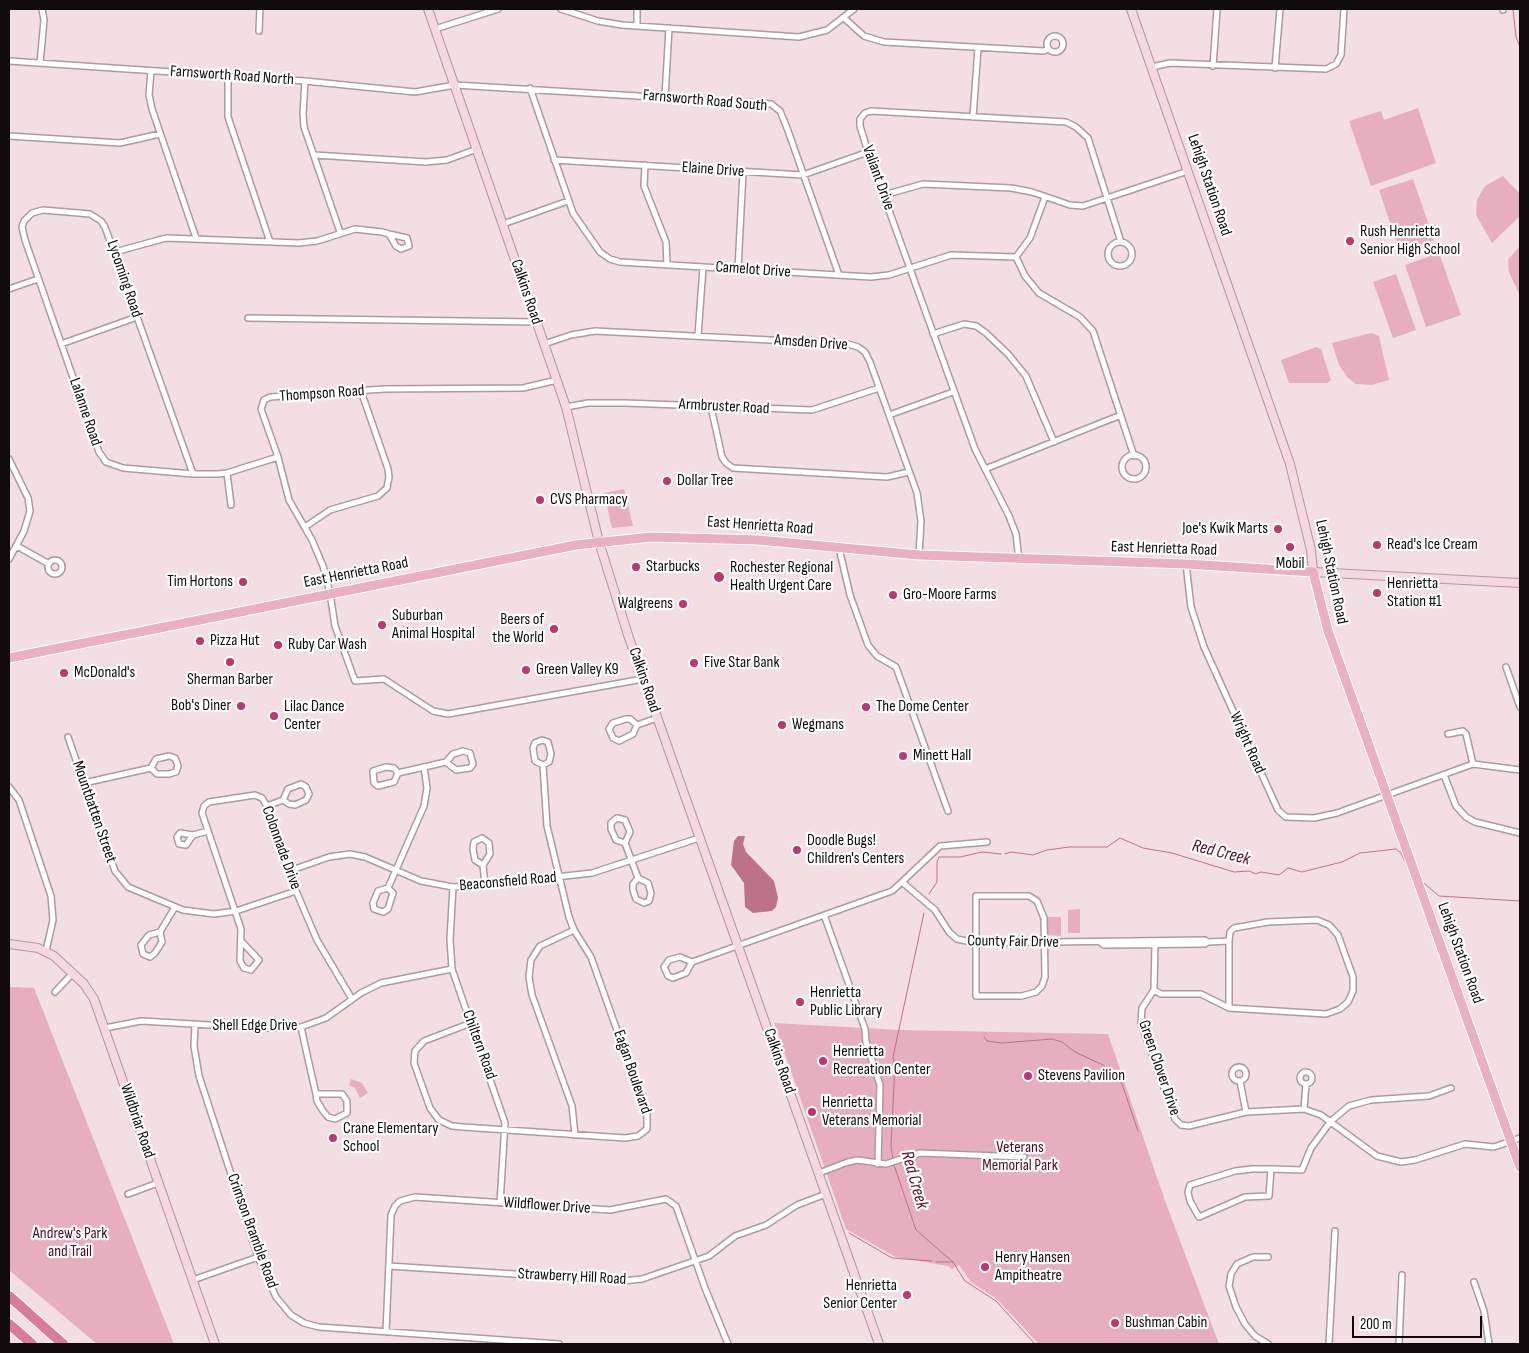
<!DOCTYPE html>
<style>
body{margin:0}
#map{position:relative;width:1529px;height:1353px;overflow:hidden;background:#f3dee4;font-family:"Sofia Sans Condensed",sans-serif}
canvas{display:block}
.frame{position:absolute;inset:0;border:10px solid #100a0c;pointer-events:none}
.scale{position:absolute;left:1352px;top:1316px;width:130px;height:22px;box-sizing:border-box;border:2px solid #100a0c;border-top:0;padding-left:6px;font-size:15px;line-height:18px;white-space:nowrap;color:#100a0c;-webkit-text-stroke:4px #fff;paint-order:stroke}
</style>
<div id="map">
<canvas width="1529" height="1353"></canvas>
<div class="frame"></div>
<div class="scale">200 m</div>
</div>
<script>
const c = document.querySelector('canvas').getContext('2d');
c.lineJoin = 'round';
function paint(path, color) { c.fillStyle = color; c.fill(path, 'evenodd'); }
const toPath = rows => new Path2D(rows.map(r => 'M' + r).join(''));
function trace(path, color, width, dash) { c.strokeStyle = color; c.lineWidth = width; c.lineCap = dash ? 'butt' : 'round'; c.setLineDash(dash || []); c.stroke(path); }
function label(font, color, halo, rows, align = 'center') {
  c.font = font + ' "Sofia Sans Condensed",sans-serif'; c.lineWidth = 4.5; c.setLineDash([]); c.textBaseline = 'middle'; c.strokeStyle = halo; c.fillStyle = color; for (const [text, x, y, turn = 0] of rows) {
    c.save(); c.translate(x, y); c.rotate((+turn || 0) * Math.PI / 180); c.textAlign = isNaN(turn) ? turn : align; if (halo) c.strokeText(text, 0, 0); c.fillText(text, 0, 0); c.restore();
  }
}
paint(toPath([
 [1418,108,1436,163,1371,186,1349,121,1381,111,1384,120],
 [1503,176,1520,194,1520,216,1492,243,1476,215,1477,200,1485,186],
 [1413,179,1434,240,1400,252,1379,190],
 [1520,246,1520,296,1509,272,1508,260],
 [1439,253,1461,315,1426,327,1405,265],
 [1396,274,1416,330,1393,338,1373,282],
 [1371,333,1379,336,1389,380,1371,385,1356,384,1348,378,1339,365,1332,343],
 [1316,347,1321,349,1331,380,1327,383,1289,383,1281,360],
 [624,489,633,526,612,528,604,493],
 [1080,909,1080,933,1068,933,1068,910],
 [1048,917,1061,917,1061,936,1048,935],
 [9,987,34,988,174,1344,97,1344,9,1270],
 [774,1023,899,1030,1108,1034,1165,1201,1219,1344,1039,1344,997,1299,971,1282,959,1265,952,1269,948,1266,896,1257,846,1229],
 [351,1079,362,1083,368,1093,360,1098,355,1088,349,1085]
]), '#e6aebe');
paint(toPath([
 [738,836,745,836,743,844,746,852,774,881,778,898,776,907,772,911,753,913,745,907,744,883,731,865,734,841]
]), '#bc7289');
trace(toPath([
 [1513,9,1516,37,1520,47],
 [1005,854,1011,852,1033,855,1047,850,1069,847,1107,847,1120,838,1143,848,1172,853,1234,872,1249,871,1256,874,1261,872,1279,875,1288,868,1302,872,1342,862,1360,853,1396,849,1401,853,1413,879],
 [1424,883,1439,896,1520,901],
 [929,894,937,882,937,862,939,857,960,857,982,852,1001,854],
 [984,1037,987,1041,1002,1043,1052,1039,1062,1042,1075,1052,1103,1065,1122,1084,1138,1131],
 [893,1161,891,1146,895,1066,893,1057,924,913],
 [894,1165,916,1230,953,1262,965,1281,996,1301,1035,1344],
 [849,1233,892,1258,932,1261],
 [936,1262,953,1262]
]), '#bc7289', 1);
const street = toPath([
 [561,9,598,21,622,25,799,37,827,30,854,9],
 [1503,9,1503,10],
 [844,18,864,36,884,42,1044,51,1048,49],
 [637,26,637,9],
 [435,29,498,9],
 [259,31,260,9],
 '1047 44a8 8 0 1 1 16 0a8 8 0 1 1-16 0Z',
 [9,61,305,81,415,92,455,85,771,104,780,111,787,128,839,275],
 [40,63,44,20,42,9],
 [1213,66,1217,9],
 [1152,67,1170,63,1326,69,1336,64,1341,55,1344,9],
 [1275,68,1280,9],
 [151,71,149,95,152,109,196,238],
 [228,76,228,117,270,242],
 [305,81,303,114,304,127,340,232],
 [530,88,573,213,600,252,610,259,620,262,871,277,889,275,951,255,1016,257],
 [665,97,669,28],
 [973,117,978,48],
 [9,136,120,143,160,134],
 [314,155,426,162,447,160,477,149],
 [554,160,803,175,868,152],
 [645,165,644,186,666,242,667,265],
 [884,195,923,184,1011,188,1032,192,1070,205,1083,206,1188,171],
 [503,224,568,201],
 '1108 254a12 12 0 1 1 24 0a12 12 0 1 1-24 0Z',
 [115,252,166,238,299,243,317,241,355,229,382,232,389,234,396,246,401,249,409,246,407,238,389,234],
 [1016,257,1025,276,1039,293,1080,317,1093,331,1134,456],
 [1016,257,1030,238,1045,197],
 [738,269,743,172],
 [9,289,38,279],
 [248,318,536,322],
 [933,334,964,324,976,326,986,333,1008,354,1026,376,1054,442],
 [698,336,703,267],
 [61,344,137,317],
 [544,344,571,335,595,331,848,344,858,347,865,352,870,362,917,493,921,521,919,555],
 [557,380,523,388,384,389,270,397,264,400,261,409,278,457,289,500,312,540,323,566,330,593,335,626,355,681,384,679,433,711,448,714,643,679],
 [566,407,588,403,625,403,812,410,879,388],
 [711,407,722,457,726,463,733,468,887,477,909,472],
 [889,415,953,392],
 '1122 467a12 12 0 1 1 24 0a12 12 0 1 1-24 0Z',
 [9,459,28,498,30,511,24,531,9,559],
 [985,469,1121,415],
 [227,473,231,505],
 [193,474,105,227,101,221,90,214,43,210,32,213,24,221,22,227,25,240,99,452,106,462,123,468,193,474,218,474,227,473,278,457],
 [305,527,330,510,378,496,387,488,389,477,388,469,361,391],
 [17,546,49,564],
 [839,548,850,595,868,645,877,656,896,667,948,811],
 [1019,560,1016,534,1009,516,975,449,868,152,860,126,860,119,865,113,871,111,1066,122,1076,127,1088,138,1121,242],
 '48 567a7 7 0 1 1 14 0a7 7 0 1 1-14 0Z',
 [1186,564,1191,607,1204,647,1278,810,1286,817,1314,818,1337,813,1473,764,1520,770],
 [1506,667,1520,707],
 [637,725,633,734,619,741,613,738,609,729,613,723,626,719,630,719,637,725,657,718],
 [1448,734,1463,731,1466,734,1473,764],
 [68,737,115,871,128,887,183,910,214,914,236,911,296,891],
 [398,773,394,782,378,786,374,783,373,771,386,767,394,768,398,773,446,762,456,770,470,768,473,764,470,753,463,751,453,754,446,762],
 [1444,775,1456,806,1466,817,1475,822,1520,833],
 [84,783,151,768,157,774,169,774,176,772,178,766,175,758,169,756,156,759,151,768],
 [9,787,19,800,51,896,53,920,46,951],
 [267,806,283,800,289,804,295,805,306,800,309,794,306,787,301,784,288,789,283,800],
 [193,835,186,845,179,844,177,837,180,833,193,835,208,831],
 [987,842,940,846,902,882,935,910,949,932,957,939,976,943,1205,940,1208,942,1205,944,1104,945,1100,942],
 [625,843,616,840,611,829,611,823,617,818,625,820,630,832,625,843,638,878,633,884,633,890,636,899,644,903,649,901,651,893,648,883,638,878],
 [483,865,475,860,473,849,474,842,482,838,489,843,490,854,483,865,485,885],
 [289,871,329,857,350,854,365,857,421,881,453,887,475,886,592,873,699,838],
 [453,887,450,939,452,969,505,1123,500,1203],
 [388,888,393,893,388,909,383,912,374,909,373,903,378,891,388,888,424,806,427,788,424,767],
 [976,896,1029,896,1037,901,1044,918,1045,977,1042,986,1036,992,1022,996,976,996,976,896],
 [824,915,865,1029,866,1042,880,1085,878,1164],
 [574,930,540,946,531,960,529,977,532,995,572,1106,575,1135],
 [160,932,162,942,155,953,150,957,143,954,141,945,149,935,160,932,175,907],
 [242,942,259,960,251,970,244,968,240,961,241,929,202,813,204,806,209,802,255,795,262,798,267,806,296,891,317,940,352,999],
 [1208,942,1229,941],
 [692,962,686,973,673,978,668,976,664,967,669,960,680,957,692,962,892,891,902,882],
 [1154,990,1142,1008,1141,1023,1175,1119,1181,1125,1189,1126,1246,1112,1304,1109,1321,1115,1377,1156,1401,1162,1415,1160,1465,1144,1494,1147,1520,1138],
 [1154,990,1161,994,1201,994,1229,1008,1326,1014,1340,1009,1348,1002,1353,991,1353,977,1338,935,1329,925,1317,920,1268,922,1234,928,1230,932,1229,941,1229,1008],
 [1154,990,1155,944],
 [55,992,73,973],
 [471,1023,424,1041,415,1051,414,1063,430,1108,439,1120,452,1126,463,1127,625,1138,638,1136,647,1129,647,1115,591,957,574,930,569,917,547,826,543,765,549,762,551,754,548,742,542,740,535,743,533,748,535,761,543,765],
 [195,1025,194,1046,199,1076,258,1257,276,1297,291,1315,304,1323,319,1327,559,1344],
 [301,1027,308,1059,316,1094,317,1101,323,1111,328,1117,335,1119,347,1113,347,1101,342,1094,316,1094],
 [105,1028,141,1021,261,1028,301,1027,326,1018,361,993,381,983,452,969],
 '1232 1074a7 7 0 1 1 14 0a7 7 0 1 1-14 0Z',
 '1300 1078a6 6 0 1 1 12 0a6 6 0 1 1-12 0Z',
 [1240,1081,1246,1112],
 [1304,1109,1306,1084],
 [1252,1169,1271,1169,1269,1196,1245,1197,1199,1217,1190,1201,1188,1192,1190,1185,1235,1171,1252,1169],
 [1271,1169,1302,1170,1311,1148,1331,1121,1349,1106,1371,1100,1429,1096,1451,1088],
 [819,1173,848,1162,857,1160,886,1164,920,1153,1024,1157],
 [128,1194,158,1183],
 [389,1266,623,1281,642,1279,709,1256,735,1236,766,1225,797,1205,826,1194],
 [193,1280,258,1257],
 [1474,1282,1484,1311,1489,1344],
 [386,1332,391,1215,395,1206,400,1201,415,1197,610,1210,666,1199,676,1206,705,1288,728,1344],
 [1268,1344,1255,1336,1245,1324,1236,1307,1229,1286,1231,1274,1237,1264,1253,1257,1268,1257],
 [1329,1344,1335,1231],
 [1399,1344,1402,1275]
]);
const secondary = toPath([
 [428,9,566,407,599,542,629,638,879,1344],
 [1131,9,1290,464,1311,550,1313,572,1520,583],
 [9,944,38,948,54,956,84,984,94,999,215,1344]
]);
const primary = toPath([
 [9,658,576,545,651,537,758,540,919,555,1186,564,1313,572,1328,631,1520,1167]
]);
const highway = toPath([
 [9,1296,63,1344],
 [9,1324,32,1344]
]);
trace(street, '#ad9a9f', 8);
trace(secondary, '#ad9a9f', 10);
trace(primary, '#fff', 11);
trace(highway, '#fff', 12);
trace(street, '#fff', 5);
trace(secondary, '#f4d7e1', 8);
trace(primary, '#e8b0c2', 9);
trace(highway, '#d97b9a', 10);
for (const [x, y, r, color] of [
 [1350,241,5,"#bf356e"],
 [667,481,5,"#bf356e"],
 [540,500,5,"#bf356e"],
 [1278,529,5,"#bf356e"],
 [1377,545,5,"#bf356e"],
 [1290,547,5,"#bf356e"],
 [636,567,5,"#bf356e"],
 [719,577,6,"#bf356e"],
 [243,582,5,"#bf356e"],
 [1377,593,5,"#bf356e"],
 [893,595,5,"#bf356e"],
 [683,604,5,"#bf356e"],
 [382,625,5,"#bf356e"],
 [554,629,5,"#bf356e"],
 [200,641,5,"#bf356e"],
 [278,645,5,"#bf356e"],
 [230,662,5,"#bf356e"],
 [694,663,5,"#bf356e"],
 [526,670,5,"#bf356e"],
 [64,673,5,"#bf356e"],
 [241,706,5,"#bf356e"],
 [866,707,5,"#bf356e"],
 [274,716,5,"#bf356e"],
 [782,725,5,"#bf356e"],
 [903,756,5,"#bf356e"],
 [797,850,5,"#bf356e"],
 [800,1002,5,"#bf356e"],
 [823,1061,5,"#bf356e"],
 [1028,1076,5,"#bf356e"],
 [812,1112,5,"#bf356e"],
 [333,1138,5,"#bf356e"],
 [985,1267,5,"#bf356e"],
 [907,1295,5,"#bf356e"],
 [1115,1323,5,"#bf356e"]
]) { const dot = new Path2D(); dot.arc(x, y, r, 0, 2 * Math.PI); c.fillStyle = color; c.fill(dot); trace(dot, '#fff', 2); }
label('16px', '#100a0c', '#fff', [
 ["Farnsworth Road North",232,76,4],
 ["Farnsworth Road South",705,101,5],
 ["Elaine Drive",713,170,4],
 ["Valiant Drive",878,178,70],
 ["Lehigh Station Road",1209,185,71],
 ["Camelot Drive",753,270,4],
 ["Lycoming Road",124,279,71],
 ["Calkins Road",526,292,71],
 ["Amsden Drive",811,343,4],
 ["Thompson Road",322,394,-4],
 ["Armbruster Road",724,407,3],
 ["Lalanne Road",85,412,71],
 ["East Henrietta Road",760,526,4],
 ["East Henrietta Road",1164,549,2],
 ["Lehigh Station Road",1331,572,78],
 ["East Henrietta Road",356,573,-11],
 ["Calkins Road",644,680,71],
 ["Wright Road",1247,743,66],
 ["Mountbatten Street",94,812,71],
 ["Colonnade Drive",281,848,70],
 ["Beaconsfield Road",508,882,-5],
 ["County Fair Drive",1013,942,1],
 ["Lehigh Station Road",1460,953,70],
 ["Shell Edge Drive",255,1026],
 ["Chiltern Road",479,1045,70],
 ["Calkins Road",779,1061,71],
 ["Green Clover Drive",1159,1068,71],
 ["Eagan Boulevard",632,1072,71],
 ["Wildbriar Road",137,1121,71],
 ["Wildflower Drive",547,1206,4],
 ["Crimson Bramble Road",252,1231,70],
 ["Strawberry Hill Road",572,1277,3]
]);
label('16px', '#100a0c', '#fff', [
 ["Rush Henrietta",1360,232],
 ["Senior High School",1360,250],
 ["Dollar Tree",677,481],
 ["CVS Pharmacy",550,500],
 ["Joe's Kwik Marts",1268,529,"right"],
 ["Read's Ice Cream",1387,545],
 ["Mobil",1290,564,"center"],
 ["Starbucks",646,567],
 ["Rochester Regional",730,568],
 ["Health Urgent Care",730,586],
 ["Tim Hortons",233,582,"right"],
 ["Henrietta",1387,584],
 ["Station #1",1387,602],
 ["Gro-Moore Farms",903,595],
 ["Walgreens",673,604,"right"],
 ["Suburban",392,616],
 ["Animal Hospital",392,634],
 ["Beers of",544,620,"right"],
 ["the World",544,638,"right"],
 ["Pizza Hut",210,641],
 ["Ruby Car Wash",288,645],
 ["Five Star Bank",704,663],
 ["Green Valley K9",536,670],
 ["McDonald's",74,673],
 ["Sherman Barber",230,680,"center"],
 ["Bob's Diner",231,706,"right"],
 ["Lilac Dance",284,707],
 ["Center",284,725],
 ["The Dome Center",876,707],
 ["Wegmans",792,725],
 ["Minett Hall",913,756],
 ["Doodle Bugs!",807,841],
 ["Children's Centers",807,859],
 ["Henrietta",810,993],
 ["Public Library",810,1011],
 ["Henrietta",833,1052],
 ["Recreation Center",833,1070],
 ["Stevens Pavilion",1038,1076],
 ["Henrietta",822,1103],
 ["Veterans Memorial",822,1121],
 ["Crane Elementary",343,1129],
 ["School",343,1147],
 ["Henry Hansen",995,1258],
 ["Ampitheatre",995,1276],
 ["Henrietta",897,1286,"right"],
 ["Senior Center",897,1304,"right"],
 ["Bushman Cabin",1125,1323]
], 'left');
label('16px', '#4e0a28', '#fff', [
 ["Veterans",1020,1148],
 ["Memorial Park",1020,1166],
 ["Andrew's Park",70,1234],
 ["and Trail",70,1252]
]);
label('italic 18px', '#520e2b', '#fff', [
 ["Red Creek",1221,853,14],
 ["Red Creek",914,1180,74]
]);
</script>
